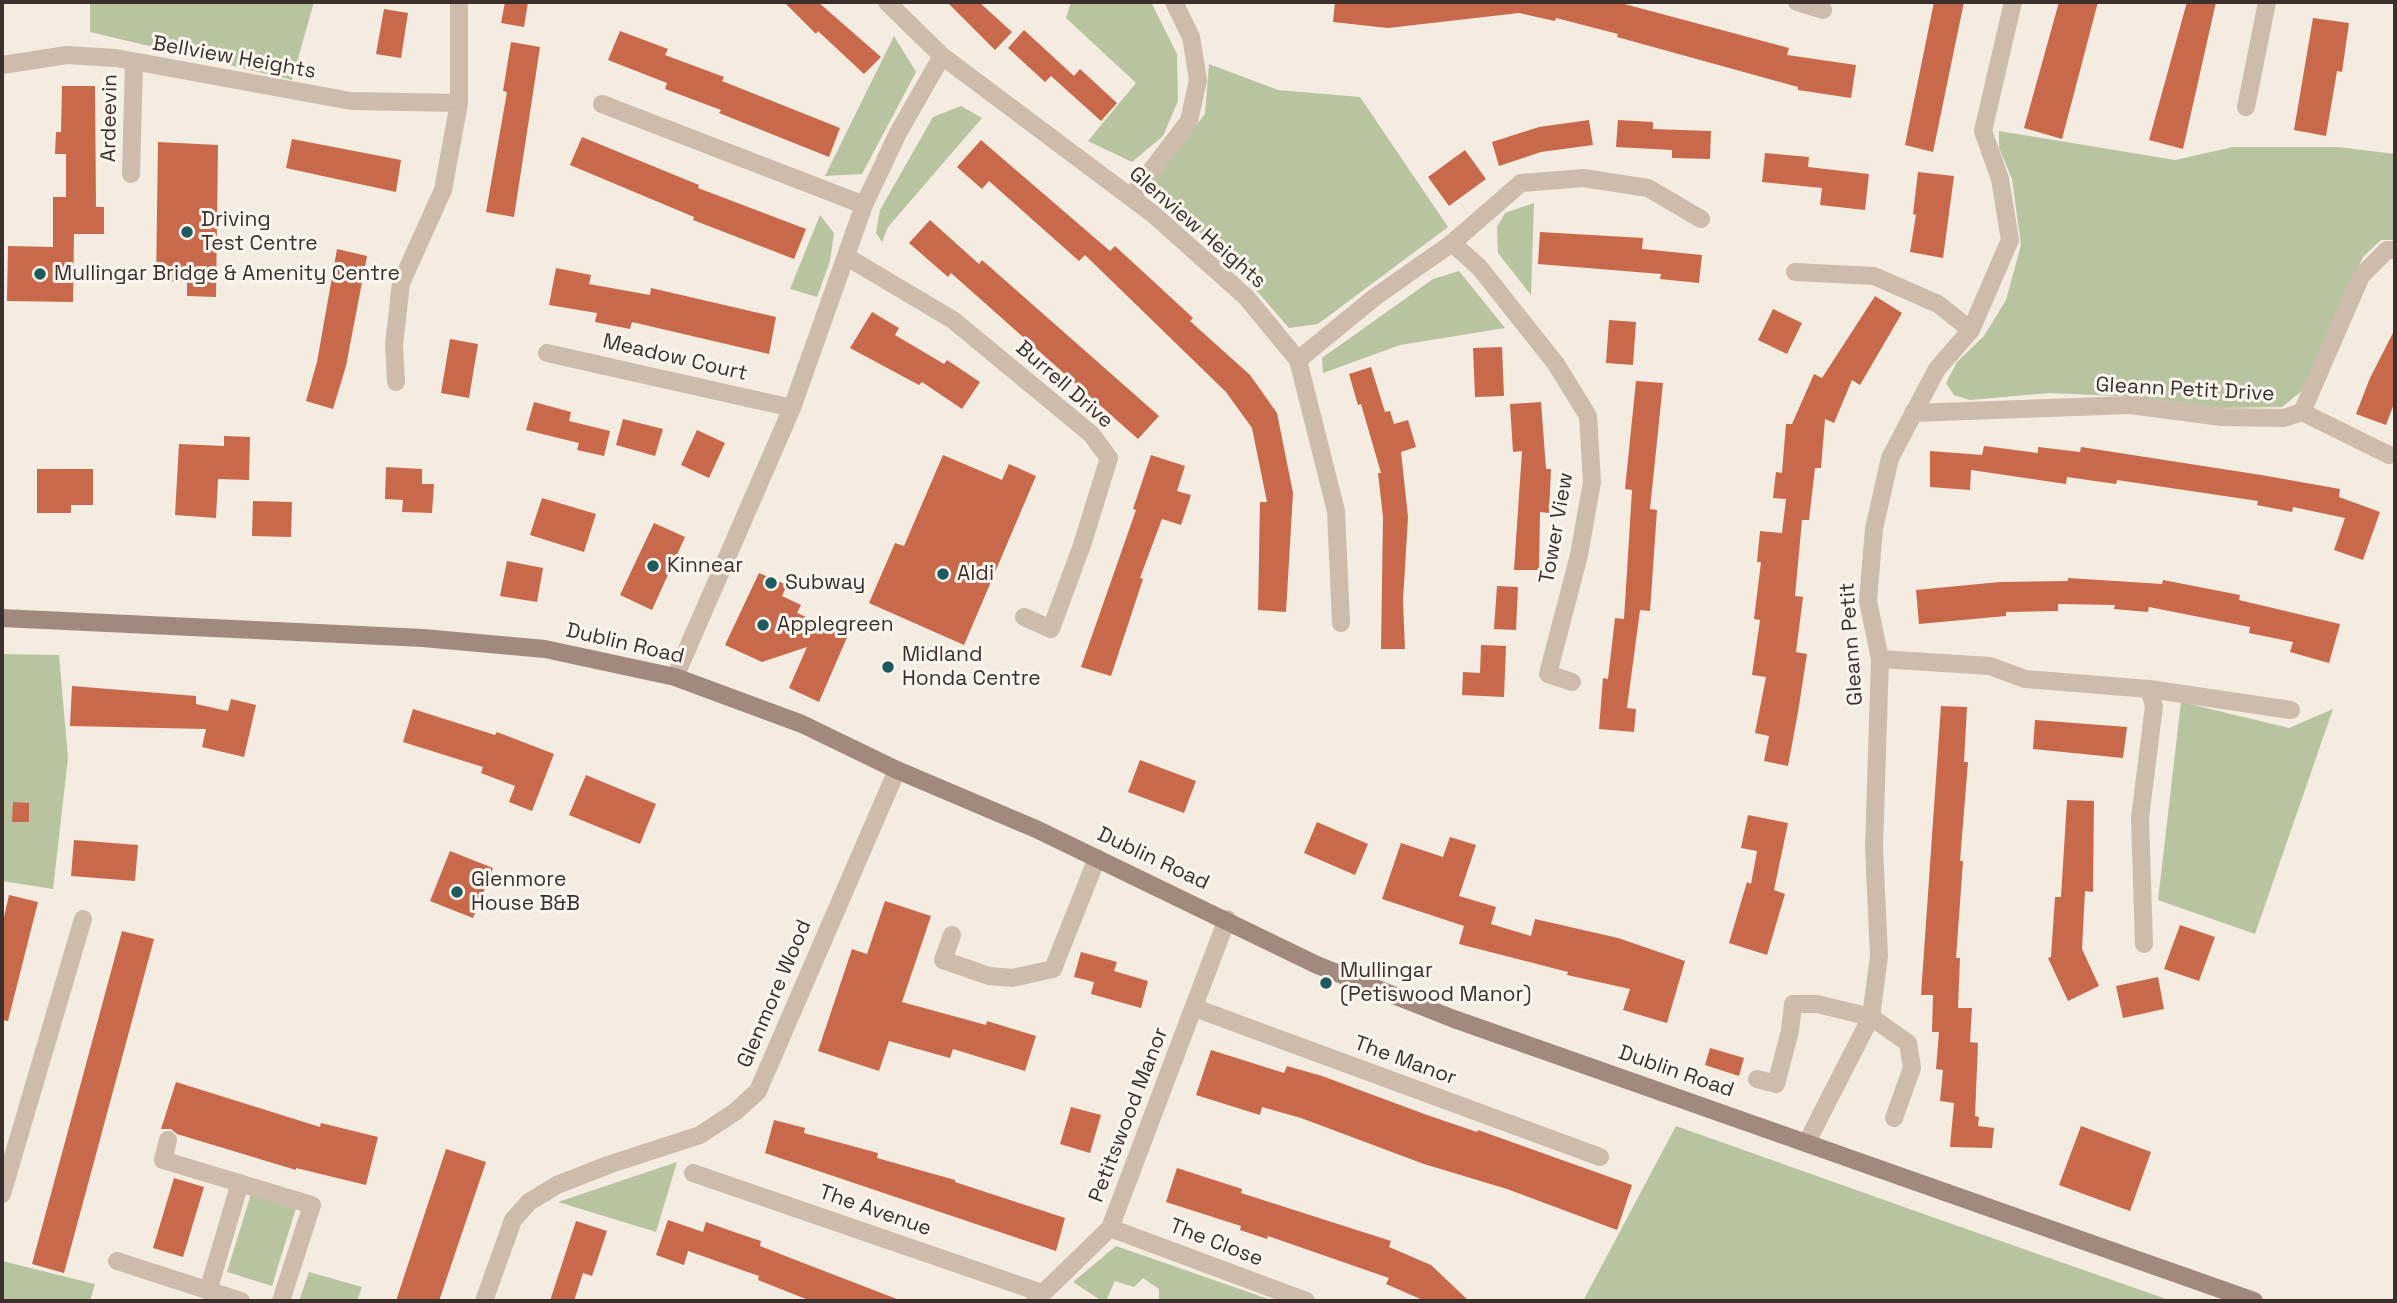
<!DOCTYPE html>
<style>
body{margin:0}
#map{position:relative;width:2397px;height:1303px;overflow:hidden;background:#f4ebe1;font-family:"Space Grotesk",sans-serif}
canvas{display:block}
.frame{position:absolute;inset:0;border:4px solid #3b302b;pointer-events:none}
</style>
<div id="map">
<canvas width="2397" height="1303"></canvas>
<div class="frame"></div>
</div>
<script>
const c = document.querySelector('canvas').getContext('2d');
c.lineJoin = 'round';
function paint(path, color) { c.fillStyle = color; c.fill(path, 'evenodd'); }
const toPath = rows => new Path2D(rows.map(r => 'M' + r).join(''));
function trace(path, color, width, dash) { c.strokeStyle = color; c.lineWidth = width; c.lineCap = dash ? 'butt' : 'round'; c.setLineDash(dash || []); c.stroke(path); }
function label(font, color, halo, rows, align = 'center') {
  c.font = font + ' "Space Grotesk",sans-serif'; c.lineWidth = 6; c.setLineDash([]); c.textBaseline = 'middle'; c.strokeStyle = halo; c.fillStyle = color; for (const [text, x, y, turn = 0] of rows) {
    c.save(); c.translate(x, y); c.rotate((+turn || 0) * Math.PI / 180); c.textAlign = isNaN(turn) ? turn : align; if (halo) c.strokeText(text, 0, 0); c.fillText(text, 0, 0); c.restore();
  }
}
paint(toPath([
 [90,2,314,2,292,80,90,32],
 [1071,2,1151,2,1177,54,1178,101,1163,136,1132,162,1088,141,1136,83,1066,18],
 [894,36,916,72,862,174,825,176],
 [1209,64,1278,90,1360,97,1448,227,1318,324,1289,328,1236,267,1150,185,1205,114],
 [961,106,982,118,888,227,882,242,876,233,880,210,933,117],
 [1999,131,2175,160,2233,147,2338,147,2395,154,2395,240,2381,240,2363,257,2303,390,2282,407,2219,408,2139,397,2049,393,1970,400,1954,395,1946,383,1957,362,1984,336,2006,300,2021,245,2012,179,1999,148],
 [1534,203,1531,295,1498,253,1497,227,1505,213],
 [820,215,834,233,830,261,817,297,790,289],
 [1459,271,1505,328,1400,345,1323,373,1322,358,1433,279],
 [2,654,59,655,68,758,53,889,2,881],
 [2181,702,2289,728,2333,709,2255,934,2158,900],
 [1676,1126,1935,1218,2172,1301,1583,1301],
 [677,1162,656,1232,558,1202],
 [251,1194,296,1208,272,1286,227,1272],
 [1116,1246,1274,1301,1159,1301,1159,1289,1143,1278,1134,1287,1115,1281,1106,1301,1102,1301,1073,1282],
 [2,1261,95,1284,90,1301,2,1301],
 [309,1272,362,1287,357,1301,299,1301]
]), '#b8c4a0');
paint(toPath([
 [505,2,528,2,524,27,501,23],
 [784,2,818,2,881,57,864,74,818,31,816,34],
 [947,2,979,2,1012,32,995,50],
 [1335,2,1617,2,1789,48,1787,55,1856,65,1851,98,1798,90,1798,87,1617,37,1618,34,1556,18,1555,21,1519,13,1388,28,1333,22],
 [1934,2,1964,2,1933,152,1905,145],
 [2059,2,2098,2,2062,139,2024,128],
 [2187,2,2216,2,2183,149,2149,140],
 [384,9,408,13,401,58,376,54],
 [2313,18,2349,23,2342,72,2337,71,2326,136,2294,130],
 [1024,30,1074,76,1080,69,1117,103,1101,121,1051,76,1045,82,1008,48],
 [620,31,668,49,665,55,724,77,722,81,840,128,829,157,719,113,721,110,665,89,667,83,608,60],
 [511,42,540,47,514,217,486,212,507,92,503,91],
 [62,86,95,86,96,207,104,207,104,234,74,234,73,302,7,301,8,246,53,247,53,197,66,197,66,154,55,154,56,132,61,132],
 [1589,120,1593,145,1541,152,1499,166,1492,142,1539,127],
 [1618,120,1653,122,1653,129,1711,131,1710,159,1672,158,1672,150,1616,147],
 [582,137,699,185,698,188,806,229,794,259,693,220,694,217,570,165],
 [292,139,401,160,396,192,286,168],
 [981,140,1110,251,1115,246,1152,280,1193,318,1190,321,1250,375,1277,413,1293,493,1286,612,1258,610,1260,502,1267,502,1252,428,1226,392,1085,255,1079,261,989,181,982,189,957,167],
 [158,142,218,145,216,297,187,296,187,282,156,282],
 [1465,150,1486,179,1449,206,1428,177],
 [1765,153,1809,157,1808,167,1869,174,1865,210,1820,205,1822,188,1762,182],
 [1918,172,1954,176,1943,258,1910,252,1916,215,1913,214],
 [930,220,979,264,982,260,1159,416,1138,439,951,273,948,277,909,243],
 [1540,232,1643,238,1642,249,1702,255,1699,283,1660,279,1661,274,1538,264],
 [337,249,367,256,346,366,333,409,306,401,317,362],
 [556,268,591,275,589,284,650,295,651,288,776,317,769,354,632,322,630,329,595,322,597,313,549,305],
 [1875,296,1902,313,1860,385,1852,380,1834,423,1825,419,1821,468,1815,468,1809,520,1802,520,1795,596,1803,597,1796,652,1807,654,1798,712,1788,766,1764,761,1769,736,1755,733,1766,677,1752,675,1760,620,1754,619,1761,562,1757,562,1760,531,1782,533,1786,499,1773,498,1776,472,1782,473,1786,424,1792,424,1814,374,1822,378],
 [1773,309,1802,323,1787,354,1758,340],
 [872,312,899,328,895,335,944,364,947,360,980,382,962,409,922,382,919,385,850,348],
 [1609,320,1636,322,1633,365,1606,363],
 [2395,329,2395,401,2386,425,2356,414,2370,378],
 [450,339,478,344,469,398,441,393],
 [1502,347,1504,396,1475,397,1473,348],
 [1371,367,1385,412,1390,411,1394,424,1408,420,1416,447,1401,452,1408,517,1403,601,1405,649,1381,649,1383,517,1378,473,1381,473,1361,404,1358,405,1349,374],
 [1636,381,1663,383,1650,509,1657,510,1650,611,1640,610,1627,708,1636,709,1634,732,1599,729,1603,678,1608,679,1615,618,1624,619,1632,490,1625,489],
 [534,402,571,412,569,421,610,431,604,456,577,450,579,443,526,430],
 [1541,402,1546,469,1551,469,1549,513,1540,512,1539,570,1514,570,1522,451,1513,452,1510,404],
 [623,419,663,429,655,456,616,445],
 [697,430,725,443,709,478,681,465],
 [224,436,250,437,249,480,218,479,216,518,175,515,179,444,224,446],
 [1984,446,2038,453,2038,447,2080,452,2081,447,2261,475,2340,489,2339,497,2380,512,2363,560,2334,550,2345,518,2293,507,2292,512,2257,505,2258,501,2117,480,2116,484,2067,477,2066,484,1971,470,1970,490,1930,487,1930,451,1982,455],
 [943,455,1002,480,1009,464,1036,476,964,645,869,603,895,543,904,546],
 [1151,455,1185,466,1177,491,1191,495,1181,525,1162,519,1140,578,1143,579,1111,676,1081,667,1136,510,1133,509],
 [386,467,422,469,422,484,434,484,432,513,402,512,403,500,385,499],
 [37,469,93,469,93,505,71,505,71,513,37,513],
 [542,498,596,514,584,552,530,535],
 [253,501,292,502,291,537,252,536],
 [654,523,685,537,652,610,620,595],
 [507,561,543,568,537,602,500,596],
 [759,573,787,585,782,596,801,605,797,613,848,635,819,702,789,688,807,647,762,662,725,645],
 [2068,578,2162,584,2163,580,2240,595,2239,600,2340,624,2329,663,2290,652,2293,642,2249,633,2250,627,2149,607,2148,612,2114,609,2115,605,2058,604,2058,611,2006,612,2006,616,1919,624,1916,590,2000,582,2068,581],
 [1497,586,1518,587,1516,630,1494,629],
 [1481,645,1506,646,1504,697,1462,695,1463,672,1480,673],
 [72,686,196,696,196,704,228,711,231,699,256,705,244,757,202,747,206,729,70,726],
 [1941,706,1967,707,1964,762,1968,762,1960,861,1963,861,1956,958,1960,958,1958,1008,1972,1008,1970,1042,1978,1043,1975,1116,1979,1117,1978,1126,1994,1128,1992,1148,1950,1147,1954,1103,1940,1101,1943,1070,1936,1069,1939,1032,1932,1032,1933,995,1921,995],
 [413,709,495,735,497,732,554,754,532,811,509,802,515,786,481,773,483,767,403,742],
 [2035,720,2127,727,2123,758,2033,749],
 [1140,760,1196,781,1184,813,1128,792],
 [586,775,656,804,640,844,569,815],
 [2067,800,2094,801,2093,892,2085,891,2082,949,2099,986,2068,1001,2048,958,2051,957,2055,897,2061,897],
 [13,802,29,803,29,822,12,822],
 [1748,815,1788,823,1774,890,1785,894,1767,955,1729,943,1747,882,1751,884,1757,851,1741,848],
 [1317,822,1368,844,1355,875,1304,853],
 [1450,837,1476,845,1459,896,1496,907,1491,924,1531,936,1535,919,1618,938,1685,961,1667,1023,1623,1010,1630,989,1567,975,1568,972,1459,944,1464,926,1382,899,1401,843,1443,857],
 [74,840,138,845,135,881,71,876],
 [450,851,493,868,473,918,430,901],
 [9,895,38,902,8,1021,2,1020,2,926],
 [885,901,931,916,902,1002,986,1025,987,1021,1036,1036,1025,1071,953,1049,950,1058,889,1041,879,1071,818,1051,852,949,867,954],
 [2180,925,2215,937,2199,981,2164,969],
 [122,931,154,939,64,1273,32,1264],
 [1081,952,1117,962,1114,971,1148,981,1141,1008,1091,994,1094,982,1074,977],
 [2158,977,2164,1009,2123,1018,2116,986],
 [1710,1048,1744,1058,1739,1076,1705,1065],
 [1211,1050,1284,1073,1287,1066,1322,1076,1427,1115,1477,1132,1478,1130,1632,1185,1617,1230,1507,1189,1424,1164,1301,1118,1262,1107,1260,1115,1196,1095],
 [176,1082,320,1127,321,1123,378,1137,366,1185,296,1168,296,1170,177,1134,171,1129,161,1129],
 [1071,1107,1101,1115,1090,1153,1060,1144],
 [774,1120,805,1128,804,1133,878,1153,877,1158,955,1180,955,1182,1065,1218,1056,1251,765,1153],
 [2081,1126,2151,1152,2130,1211,2059,1185],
 [446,1149,486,1162,439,1301,396,1301],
 [1177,1168,1242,1189,1241,1193,1391,1241,1389,1247,1431,1265,1469,1301,1425,1301,1386,1284,1389,1278,1268,1236,1267,1239,1240,1230,1241,1226,1166,1202],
 [174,1178,204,1187,183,1257,153,1248],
 [668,1220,703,1232,706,1222,737,1233,761,1241,760,1246,793,1259,902,1301,811,1301,758,1280,759,1276,688,1251,684,1265,656,1255],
 [576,1221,607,1231,592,1276,583,1273,574,1301,550,1301]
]), '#c8694b');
trace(toPath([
 [887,2,942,56,1153,214,1246,297,1298,360,1336,511,1341,623],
 [1797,2,1823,10],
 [2,65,67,55,116,58,351,101,459,103,459,2],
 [602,104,864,205],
 [2246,107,2267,2],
 [131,174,134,64],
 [1131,197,1189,121,1198,80,1191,37,1174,2],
 [1452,243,1479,267,1556,364,1588,416,1592,482,1579,555,1548,674,1572,682],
 [847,257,953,320,1091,434,1109,458,1082,545,1051,629,1024,617],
 [1795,272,1874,276,1938,304,1971,330],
 [547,353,792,408],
 [1298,360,1375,297,1452,243,1521,183,1584,178,1648,188,1701,219],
 [396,382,394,345,401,283,443,190,459,103],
 [2302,412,2389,455],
 [1913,413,2130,405,2222,417,2284,418,2302,412,2361,276,2387,250,2395,250],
 [1880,659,1990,666,2025,679,2149,689,2154,706,2140,818,2144,944],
 [675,677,792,408,864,205,898,133,942,56],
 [2149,689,2291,710],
 [952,935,943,960,989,976,1012,978,1053,969,1097,858],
 [1195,1008,1600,1157],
 [1757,1079,1776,1084,1790,1031,1793,1004,1817,1004,1871,1017,1908,1043,1912,1068,1894,1118],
 [168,1140,163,1160,312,1205,281,1301],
 [1807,1142,1871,1017,1879,956,1874,847,1880,659,1868,601,1874,529,1890,458,1937,369,1971,330,2010,240,2000,179,1983,131,2013,2],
 [693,1173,1042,1293],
 [2,1194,83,919],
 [1110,1228,1306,1301],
 [117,1261,241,1301],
 [208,1291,240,1183],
 [484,1301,513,1220,529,1202,557,1185,608,1165,700,1135,735,1112,758,1091,897,770],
 [1035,1301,1110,1228,1227,919]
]), '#cdbbac', 18);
trace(toPath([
 [2,618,423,638,545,649,675,677,802,724,897,770,1036,829,1317,965,1454,1019,2254,1301]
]), '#a18a7d', 18);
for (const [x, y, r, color] of [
 [187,232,7,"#1f5a5e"],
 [40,274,7,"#1f5a5e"],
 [653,566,7,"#1f5a5e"],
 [943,574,7,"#1f5a5e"],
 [771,583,7,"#1f5a5e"],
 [763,625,7,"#1f5a5e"],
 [888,667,7,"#1f5a5e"],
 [457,892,7,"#1f5a5e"],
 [1326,983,7,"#1f5a5e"]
]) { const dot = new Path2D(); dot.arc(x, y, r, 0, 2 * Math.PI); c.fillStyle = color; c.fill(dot); trace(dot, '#fbf5ee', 2.5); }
label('21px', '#3b302b', '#fbf5ee', [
 ["Bellview Heights",234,58,10],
 ["Ardeevin",110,118,-89],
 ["Glenview Heights",1197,228,41],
 ["Meadow Court",675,358,13],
 ["Burrell Drive",1064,385,41],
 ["Gleann Petit Drive",2185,390,3],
 ["Tower View",1557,528,-80],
 ["Dublin Road",625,644,13],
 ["Gleann Petit",1852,644,-94],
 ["Dublin Road",1153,859,25],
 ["Glenmore Wood",775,994,-67],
 ["The Manor",1405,1061,20],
 ["Dublin Road",1676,1072,19],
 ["Petitswood Manor",1129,1115,-69],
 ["The Avenue",875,1211,19],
 ["The Close",1216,1243,21]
]);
label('21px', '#3b302b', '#fbf5ee', [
 ["Driving",201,220],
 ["Test Centre",201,244],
 ["Mullingar Bridge & Amenity Centre",54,274],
 ["Kinnear",667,566],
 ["Aldi",957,574],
 ["Subway",785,583],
 ["Applegreen",777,625],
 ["Midland",902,655],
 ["Honda Centre",902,679],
 ["Glenmore",471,880],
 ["House B&B",471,904],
 ["Mullingar",1340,971],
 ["(Petiswood Manor)",1340,995]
], 'left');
</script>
